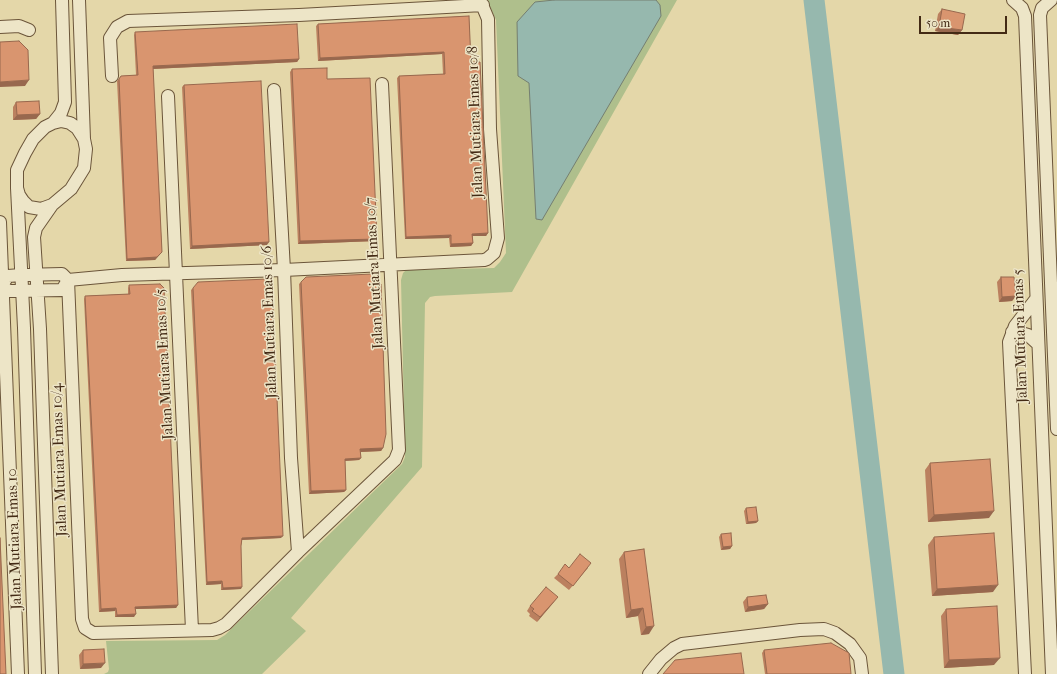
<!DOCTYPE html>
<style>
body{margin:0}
#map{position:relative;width:1057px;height:674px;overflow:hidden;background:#e4d7a9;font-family:"IM FELL French Canon",serif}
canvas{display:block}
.scale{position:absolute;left:919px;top:16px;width:88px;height:18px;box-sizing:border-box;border:2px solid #432a15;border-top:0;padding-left:5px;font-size:12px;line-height:14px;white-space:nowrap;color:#432a15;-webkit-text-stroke:3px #ede5c7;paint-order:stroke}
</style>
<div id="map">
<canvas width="1057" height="674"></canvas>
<div class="scale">50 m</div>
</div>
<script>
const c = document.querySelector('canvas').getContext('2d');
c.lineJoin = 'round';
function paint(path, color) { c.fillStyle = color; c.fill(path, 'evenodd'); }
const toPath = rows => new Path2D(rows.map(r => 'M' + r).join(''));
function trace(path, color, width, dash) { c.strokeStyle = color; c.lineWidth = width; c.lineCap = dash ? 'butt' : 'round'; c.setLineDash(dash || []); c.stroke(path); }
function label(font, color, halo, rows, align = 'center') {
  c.font = font + ' "IM FELL French Canon",serif'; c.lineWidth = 3; c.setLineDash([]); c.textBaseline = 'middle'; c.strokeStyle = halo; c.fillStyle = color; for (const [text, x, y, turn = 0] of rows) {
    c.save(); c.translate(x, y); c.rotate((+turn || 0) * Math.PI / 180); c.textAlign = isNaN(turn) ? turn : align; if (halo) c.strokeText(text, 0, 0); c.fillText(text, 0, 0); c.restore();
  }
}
paint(toPath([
 [487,0,677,0,512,292,435,296,430,297,425,303,422,467,291,618,306,631,262,674,104,674,108,672,109,669,106,641,217,640,225,635,402,464,405,457,401,280,403,273,406,270,494,268,500,262,506,253,496,20]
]), '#afbf8c');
const water = toPath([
 [554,0,656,0,660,5,661,16,542,220,536,219,529,83,518,76,517,22,535,2,554,0]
]);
paint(water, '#96b8ae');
trace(water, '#757f71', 1);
trace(toPath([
 [814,0,894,674]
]), '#96b8ae', 21);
const minor = toPath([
 [79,0,84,139],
 [1013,0,1022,8,1025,16,1052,674],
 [1051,0,1042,8,1040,15,1057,429],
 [0,27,19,26,29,30],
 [112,76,110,38,117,27,128,21,299,15,483,5],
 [274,90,284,270,291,458,298,552],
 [168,96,192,630],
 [61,121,70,123,77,128,84,139,86,149,84,168,71,189,52,205,41,209,29,207,23,201,19,195,17,188,17,170,25,153,33,139,45,127,53,123,61,121],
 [53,123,61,113,65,102,62,0],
 [17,188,24,328,35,674],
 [0,222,18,674],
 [68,280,82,619,85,628,93,633,212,630,219,628,226,624,298,552,395,460,399,450,382,84],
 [0,285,9,291,62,290,68,280],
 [2,285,8,276,21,275,62,274,68,280,122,275,284,270,484,260,487,259,494,253,498,238,490,129,488,19,480,0],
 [1012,332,1018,332,1028,335,1038,344],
 [52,674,40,329,34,237,36,228,52,205],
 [649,674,661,659,674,648,682,644,800,630,824,629,835,633,850,644,860,658,862,674],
 [1025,674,1009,342,1015,326,1036,299]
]);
trace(minor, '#6b553a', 14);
trace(minor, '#ede5c7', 12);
paint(toPath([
 [942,9,962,30,958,35,935,31,938,14],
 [469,16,471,62,488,233,486,236,473,236,473,243,471,246,450,247,449,238,405,239,397,78,399,76,443,74,442,54,318,61,316,26,318,24],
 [135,32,299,59,297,62,153,69,162,252,155,260,126,261,117,81,121,76,136,75,134,35],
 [292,69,327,79,377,239,376,241,298,244,290,72],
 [184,85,267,245,190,249,182,87],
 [16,102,40,114,36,119,13,120,13,107],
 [1001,277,1016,296,1012,301,999,302,997,282],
 [301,282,383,448,381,451,361,452,361,458,359,460,345,461,346,490,344,492,309,494,299,284],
 [129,285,178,605,176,608,136,609,134,617,115,617,115,611,99,612,84,299,85,296,128,294,128,288],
 [193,288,281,538,242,540,241,546,241,589,221,590,221,584,206,585,191,290],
 [930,463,989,518,928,522,925,470],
 [746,508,758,521,756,523,746,524,744,511],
 [721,534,732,546,730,549,721,550,719,537],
 [934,537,993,592,932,596,928,545],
 [644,549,649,634,641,635,638,616,626,618,619,559,624,552],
 [569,568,588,568,569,590,554,578,558,574],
 [747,597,768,604,764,609,745,612,743,602],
 [554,602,537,622,529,616,530,614,527,611,530,606],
 [946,609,994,665,944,668,941,616],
 [83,650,101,668,80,669,79,655],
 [764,650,851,674,765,674,762,653]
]), '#bb805f');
paint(toPath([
 [939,27,962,30,958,35,935,31],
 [444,52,442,54,318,61,320,58],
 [299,59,297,62,151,69,153,66],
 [29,80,25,86,0,87,0,82],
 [40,114,36,119,13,120,17,115],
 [488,233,486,236,471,236,472,234],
 [451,235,449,238,405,239,406,237],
 [377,239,376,241,298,244,300,241],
 [269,242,267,245,190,249,192,246],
 [473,243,471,246,450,247,451,244],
 [162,252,155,260,126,261,127,259],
 [1016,296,1012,301,999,302,1002,297],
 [383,448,381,451,359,452,360,449],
 [361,458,359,460,343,461,345,459],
 [346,490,344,492,309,494,311,491],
 [994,511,989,518,928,522,934,515],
 [758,521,756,523,746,524,748,522],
 [283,536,281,538,240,540,242,538],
 [732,546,730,549,721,550,723,547],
 [222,581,221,584,206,585,207,582],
 [998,585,993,592,932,596,937,589],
 [242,587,241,589,221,590,223,588],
 [558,597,554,602,537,622,540,617],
 [768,604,764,609,745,612,748,607],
 [178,605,176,608,134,609,135,607],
 [116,608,115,611,99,612,101,609],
 [643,608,638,616,626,618,631,610],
 [136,614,134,617,115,617,117,615],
 [654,626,649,634,641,635,646,627],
 [1000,658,994,665,944,668,949,660],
 [105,663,101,668,80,669,83,664]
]), '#98684e');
const building = toPath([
 [942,9,965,14,962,30,939,27,942,9],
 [469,16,471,62,480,62,488,233,472,234,473,243,451,244,451,235,406,237,399,76,445,74,444,52,320,58,318,24,469,16],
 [297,24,299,59,153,66,162,252,157,257,127,259,119,79,121,76,138,75,135,32,297,24],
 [19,41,28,50,29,80,0,82,0,42,19,41],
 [327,68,327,79,370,78,377,239,300,241,292,69,327,68],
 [261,81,269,242,192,246,184,85,261,81],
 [39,101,40,114,17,115,16,102,39,101],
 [373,274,374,284,381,284,386,434,383,448,360,449,361,458,345,459,346,490,311,491,301,282,306,277,373,274],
 [1001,277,1014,277,1016,296,1002,297,1001,277],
 [268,279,272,283,283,536,242,538,241,546,242,587,223,588,222,581,207,582,193,288,198,282,268,279],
 [160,284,164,288,178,605,135,607,136,614,117,615,116,608,101,609,85,296,130,294,129,285,160,284],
 [990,459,994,511,934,515,930,463,990,459],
 [756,507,758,521,748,522,746,508,756,507],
 [731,533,732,546,723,547,721,534,731,533],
 [994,533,998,585,937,589,934,537,994,533],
 [0,538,6,674,0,674,0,538],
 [644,549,654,626,646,627,643,608,631,610,624,552,644,549],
 [580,554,591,563,573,586,558,574,565,564,569,568,580,554],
 [546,587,558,597,540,617,532,611,534,609,530,606,546,587],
 [766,595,768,604,748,607,747,597,766,595],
 [997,606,1000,658,949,660,946,609,997,606],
 [831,643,849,653,851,674,767,674,764,650,831,643],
 [104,649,105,663,83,664,83,650,104,649],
 [741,653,744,674,663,674,675,660,741,653]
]);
paint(building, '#d9956f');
trace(building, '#98684e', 1);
label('15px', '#432a15', '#ede5c7', [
 ["Jalan Mutiara Emas 10/8",476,122,-92],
 ["Jalan Mutiara Emas 10/7",375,273,-93],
 ["Jalan Mutiara Emas 10/6",270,322,-92],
 ["Jalan Mutiara Emas 5",1021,336,-92],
 ["Jalan Mutiara Emas 10/5",165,364,-93],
 ["Jalan Mutiara Emas 10/4",60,460,-92],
 ["Jalan Mutiara Emas 10",15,539,-92]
]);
</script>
